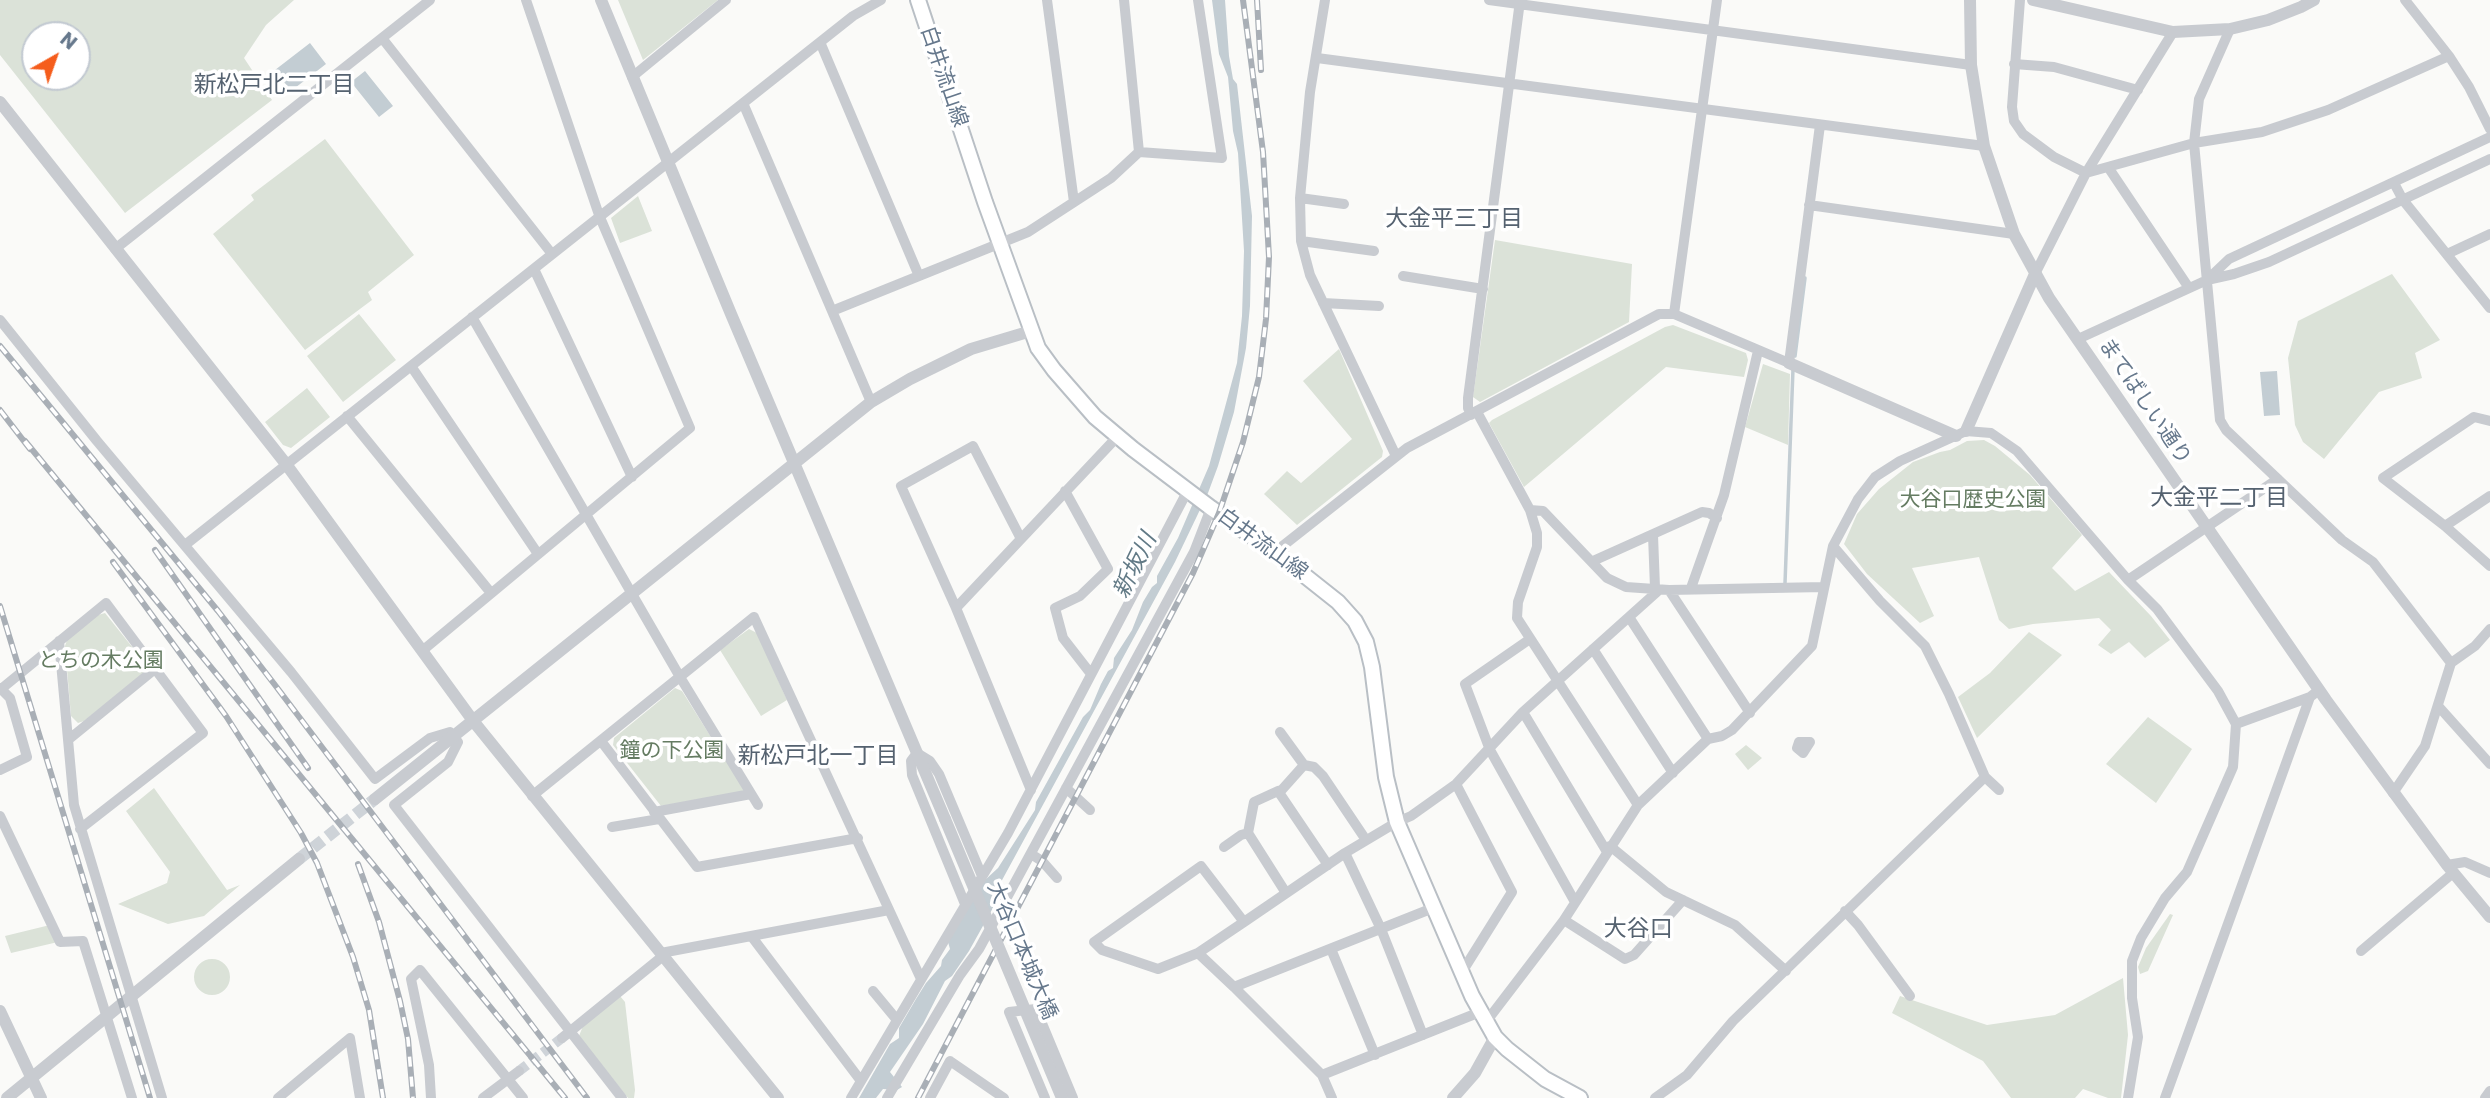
<!DOCTYPE html>
<meta charset="utf-8">
<style>
body{margin:0}
#map{position:relative;width:2490px;height:1098px;overflow:hidden;background:#fafaf8;font-family:Poppins,sans-serif}
canvas{display:block}
.north{position:absolute;left:21px;top:21px;width:70px;height:70px;box-sizing:border-box;background:#fff;border:2px solid #c2c9d1;border-radius:50%;rotate:40deg;font-size:19px;font-weight:700;line-height:28px;text-align:center;color:#66788c}
.north::after{content:'';display:block;margin:auto;width:24px;height:32px;background:#f55d1c;clip-path:polygon(50% 0,100% 100%,50% 72%,0 100%)}
</style>
<div id="map">
<canvas width="2490" height="1098"></canvas>
<div class="north">N</div>
</div>
<script>
const c = document.querySelector('canvas').getContext('2d');
c.lineJoin = 'round';
function paint(path, color) { c.fillStyle = color; c.fill(path, 'evenodd'); }
const toPath = rows => new Path2D(rows.map(r => 'M' + r).join(''));
function trace(path, color, width, dash) { c.strokeStyle = color; c.lineWidth = width; c.lineCap = dash ? 'butt' : 'round'; c.setLineDash(dash || []); c.stroke(path); }
function label(font, color, halo, rows, align = 'center') {
  c.font = font + ' Poppins,"Noto Sans JP",sans-serif'; c.lineWidth = 7; c.setLineDash([]); c.textBaseline = 'middle'; c.strokeStyle = halo; c.fillStyle = color; for (const [text, x, y, turn = 0] of rows) {
    c.save(); c.translate(x, y); c.rotate((+turn || 0) * Math.PI / 180); c.textAlign = isNaN(turn) ? turn : align; if (halo) c.strokeText(text, 0, 0); c.fillText(text, 0, 0); c.restore();
  }
}
paint(toPath([
 [0,0,294,0,266,25,244,58,272,100,125,213,0,55],
 [77,35,77,77,35,77,35,35],
 [618,0,718,0,643,60],
 [325,139,414,255,368,292,372,300,305,350,213,234,254,200,251,195],
 [638,196,652,231,620,243,611,218],
 [1495,240,1632,264,1629,322,1480,402,1473,397],
 [2392,274,2440,340,2415,353,2422,378,2379,392,2324,459,2303,442,2295,425,2288,358,2298,321],
 [359,314,396,360,343,402,307,356],
 [1673,325,1746,353,1748,360,1744,377,1666,367,1524,487,1489,423,1492,420,1665,327],
 [1339,349,1383,451,1382,457,1297,525,1264,494,1287,471,1301,483,1352,439,1303,381],
 [1763,364,1790,374,1788,445,1745,427],
 [307,388,330,417,291,448,283,445,265,422],
 [1984,440,1995,446,2030,475,2082,535,2052,568,2075,591,2109,572,2151,616,2170,640,2145,658,2129,642,2111,654,2098,645,2111,630,2099,618,2033,624,2009,629,1999,620,1979,557,1912,568,1934,616,1920,623,1867,574,1844,544,1857,514,1879,489,1913,462,1940,452,1950,450,1967,441],
 [105,613,145,663,146,668,143,674,84,721,78,723,71,716,65,646,67,640,98,615],
 [749,629,757,633,787,700,761,716,720,650],
 [2029,632,2062,655,1977,738,1958,697,1990,673],
 [675,688,682,691,745,791,661,806,613,745,614,738],
 [2148,717,2192,749,2156,803,2106,764],
 [1746,745,1762,758,1748,770,1735,754],
 [154,788,227,890,240,885,204,916,168,924,118,904,167,883,170,872,126,811],
 [2170,914,2173,915,2148,971,2140,974,2138,967,2146,948],
 [50,925,58,942,11,953,5,936],
 '194 977a18 18 0 1 1 36 0a18 18 0 1 1-36 0Z',
 [2123,978,2128,1035,2121,1098,2108,1098,2083,1089,2075,1098,2011,1098,1983,1061,1892,1013,1900,996,1987,1025,2055,1015],
 [620,996,625,1002,635,1090,634,1098,628,1098,579,1036,583,1026]
]), '#dbe2d8');
paint(toPath([
 [1212,0,1225,0,1229,56,1233,79,1237,84,1252,216,1250,306,1246,348,1234,412,1218,466,1208,493,1175,562,1001,882,994,906,969,951,952,976,945,981,923,1024,890,1072,902,1087,897,1090,883,1089,876,1098,859,1098,890,1044,899,1038,899,1028,916,999,926,983,941,966,942,960,950,949,948,942,984,881,998,868,1035,810,1036,802,1083,717,1090,710,1101,684,1108,671,1113,668,1114,658,1132,630,1143,602,1152,587,1157,583,1157,576,1178,538,1209,466,1237,363,1242,316,1244,251,1238,153,1233,131,1228,77,1219,54],
 [310,43,326,64,291,91,275,70],
 [365,71,393,106,379,117,351,82],
 [2277,371,2280,415,2264,416,2260,372]
]), '#c3cdd3');
trace(toPath([
 [1795,356,1805,278],
 [1785,583,1793,369]
]), '#c3cdd3', 3.5);
trace(toPath([
 [519,1071,562,1038]
]), '#ced3d8', 10, [10, 5]);
trace(toPath([
 [299,859,375,799]
]), '#ced3d8', 12, [12, 6]);
const secondary = toPath([
 [918,0,985,202,1038,348,1054,370,1095,417,1133,449,1211,508,1275,552,1338,602,1355,621,1366,642,1372,667,1386,777,1397,822,1472,996,1495,1037,1507,1049,1545,1079,1580,1098]
]);
trace(secondary, '#b9bfc5', 18);
trace(toPath([
 [1047,0,1074,202],
 [1124,0,1139,152],
 [1325,0,1310,92,1300,198,1301,241,1310,275,1396,456],
 [1489,0,1971,65],
 [2020,0,2012,107,2014,121,2023,134,2054,157,2086,173,2194,143,2262,132,2328,110,2449,56],
 [2405,0,2449,56,2469,87,2490,129],
 [2230,29,2199,99,2194,143,2220,420,2226,430,2342,540,2373,562,2451,663],
 [382,38,552,254],
 [820,42,919,276],
 [1317,58,1984,146],
 [2014,64,2054,67,2138,90],
 [632,77,726,0],
 [743,103,871,402],
 [2108,167,2189,288],
 [2394,183,2403,200,2490,308],
 [1300,198,1344,204],
 [1809,205,2014,234],
 [1301,241,1374,251],
 [115,249,430,0],
 [2447,254,2490,234],
 [534,269,632,477],
 [2035,274,2086,173,2173,32],
 [1403,276,1483,289],
 [2208,279,2229,259,2490,137],
 [1323,303,1379,306],
 [832,311,1028,232,1111,178,1139,152,1222,158,1198,0],
 [1674,314,1717,0],
 [472,317,680,677,758,805],
 [0,320,97,441,291,672,375,779,430,738,450,732,458,742,448,762,394,805,622,1098],
 [2078,339,2207,280,2234,274,2269,262,2490,159],
 [411,366,538,554],
 [1477,412,1530,510,1537,533,1537,547,1518,602,1517,618,1638,805],
 [1471,415,1468,408,1468,398,1520,1],
 [347,416,491,593],
 [2490,421,2474,417,2383,478,2445,526,2490,566],
 [1065,491,1108,569,1080,596,1055,608,1063,638,1091,674],
 [1530,510,1543,511,1607,578,1626,587,1669,590,1824,587],
 [2445,526,2490,496],
 [1653,535,1655,588],
 [1021,539,973,446,901,486,956,608,1031,790],
 [185,545,853,16,881,0],
 [1833,546,1880,601,1925,646,1949,694,1985,777,1999,790],
 [1275,552,1407,448,1659,314,1674,314,1789,363,1820,125],
 [1593,561,1702,512,1709,513,1717,518],
 [2128,580,2278,479],
 [1691,588,1724,495,1758,351],
 [1669,590,1750,713],
 [956,608,1118,436],
 [1629,617,1708,739],
 [1530,639,1465,684,1490,750,1575,902],
 [59,641,74,805,162,1098],
 [1593,649,1673,773],
 [422,651,690,428,599,215,526,0],
 [0,688,10,698,27,757,0,770],
 [0,690,106,603,203,733,80,829],
 [2439,707,2490,764],
 [1523,712,1607,852],
 [2236,724,2310,697],
 [1280,732,1304,765],
 [68,740,155,669],
 [601,741,697,867,858,838],
 [1799,742,1810,742,1803,753,1797,748,1799,742],
 [1456,784,1512,892,1462,972],
 [1066,788,1090,810],
 [1279,793,1304,765,1314,767,1323,776,1366,840],
 [2393,793,2425,746,2451,663,2475,646,2490,629],
 [532,796,754,617,921,979],
 [654,812,751,794],
 [0,816,60,942,83,941,132,1098],
 [612,827,659,819],
 [1610,846,1666,892,1735,925,1786,971],
 [1224,847,1241,835,1248,833],
 [1345,853,1381,929,1423,1035],
 [1031,854,1042,861,1057,878],
 [2447,865,2465,862,2490,873],
 [1286,893,1248,833,1254,802,1278,791,1328,865],
 [965,904,912,775,911,761,917,753,930,761,939,774,982,876],
 [1845,911,1858,925,1910,996],
 [1564,920,1625,959,1634,955,1683,900],
 [1244,922,1198,953,1234,987,1433,908],
 [752,937,861,1081],
 [1331,949,1375,1055],
 [2361,951,2453,873],
 [661,953,889,910],
 [1198,953,1158,969,1102,950,1094,942,1201,866,1244,922,1345,853,1397,822,1411,816,1456,784,1523,712,1659,590],
 [1234,987,1322,1075,1480,1012],
 [873,991,897,1020],
 [1486,1022,1564,920,1638,805,1708,739,1722,736,1732,730,1812,646,1833,546,1858,499,1875,477,1900,461,1966,431,1991,433,2017,451,2128,580,2157,609,2218,691,2236,724,2233,767,2187,872,2165,898,2141,938,2132,961,2132,998,2138,1037,2128,1098],
 [562,1038,663,956],
 [1322,1075,1332,1098],
 [278,1098,350,1038,360,1098],
 [431,1098,429,1065,411,979,420,970,523,1098],
 [483,1098,519,1071],
 [851,1098,1008,833,1188,490],
 [887,1098,960,975,979,949,1194,552,1211,508],
 [930,1098,950,1061,1004,1098],
 [1045,1098,1009,1012,1036,1009,1073,1098],
 [1655,1098,1687,1075,1733,1021,1985,777],
 [2165,1098,2310,697,2319,690],
 [2485,1098,2490,1091]
]), '#c8cbd0', 10);
trace(toPath([
 [601,0,731,314,945,819],
 [1970,0,1971,65,1984,146,2014,234,2049,298,2326,700,2447,865,2490,917],
 [2033,0,2173,32,2230,29,2268,20,2301,7,2314,0],
 [0,102,286,464,474,722,778,1098],
 [1789,363,1956,436],
 [1966,431,2035,274],
 [375,799,871,402,910,379,971,349,1031,331],
 [0,1011,41,1098],
 [7,1098,299,859],
 [1453,1098,1475,1073,1495,1037]
]), '#c8cbd0', 12);
trace(secondary, '#fff', 14);
const rail = toPath([
 [1257,0,1261,70],
 [0,346,218,611,275,685,587,1098],
 [0,410,30,449],
 [25,441,565,1098],
 [155,550,308,768],
 [113,562,226,716,301,833,317,863,353,957,369,1010,383,1098],
 [0,606,150,1098],
 [358,864,379,922,400,1001,408,1039,413,1098],
 [918,1098,1193,573,1219,513,1243,442,1259,377,1266,319,1269,257,1263,152,1243,0]
]);
trace(rail, '#a9afb6', 6);
trace(rail, '#fff', 3.5, [10]);
trace(toPath([
 [945,819,1062,1098]
]), '#c8cbd0', 12);
label('21px', '#66788c', '#fff', [
 ["白井流山線",943,77,71],
 ["まてばしい通り",2144,402,56],
 ["白井流山線",1262,545,36],
 ["大谷口本城大橋",1021,951,67]
]);
label('21px', '#657c62', '#fff', [
 ["大谷口歴史公園",1973,501],
 ["とちの木公園",101,662],
 ["鐘の下公園",672,752]
]);
label('23px', '#556270', '#fff', [
 ["新松戸北二丁目",274,86],
 ["大金平三丁目",1454,220],
 ["大金平二丁目",2219,499],
 ["新松戸北一丁目",818,757],
 ["大谷口",1638,930]
]);
label('italic 23px', '#627a86', '#fff', [
 ["新坂川",1136,566,-64]
]);
</script>
